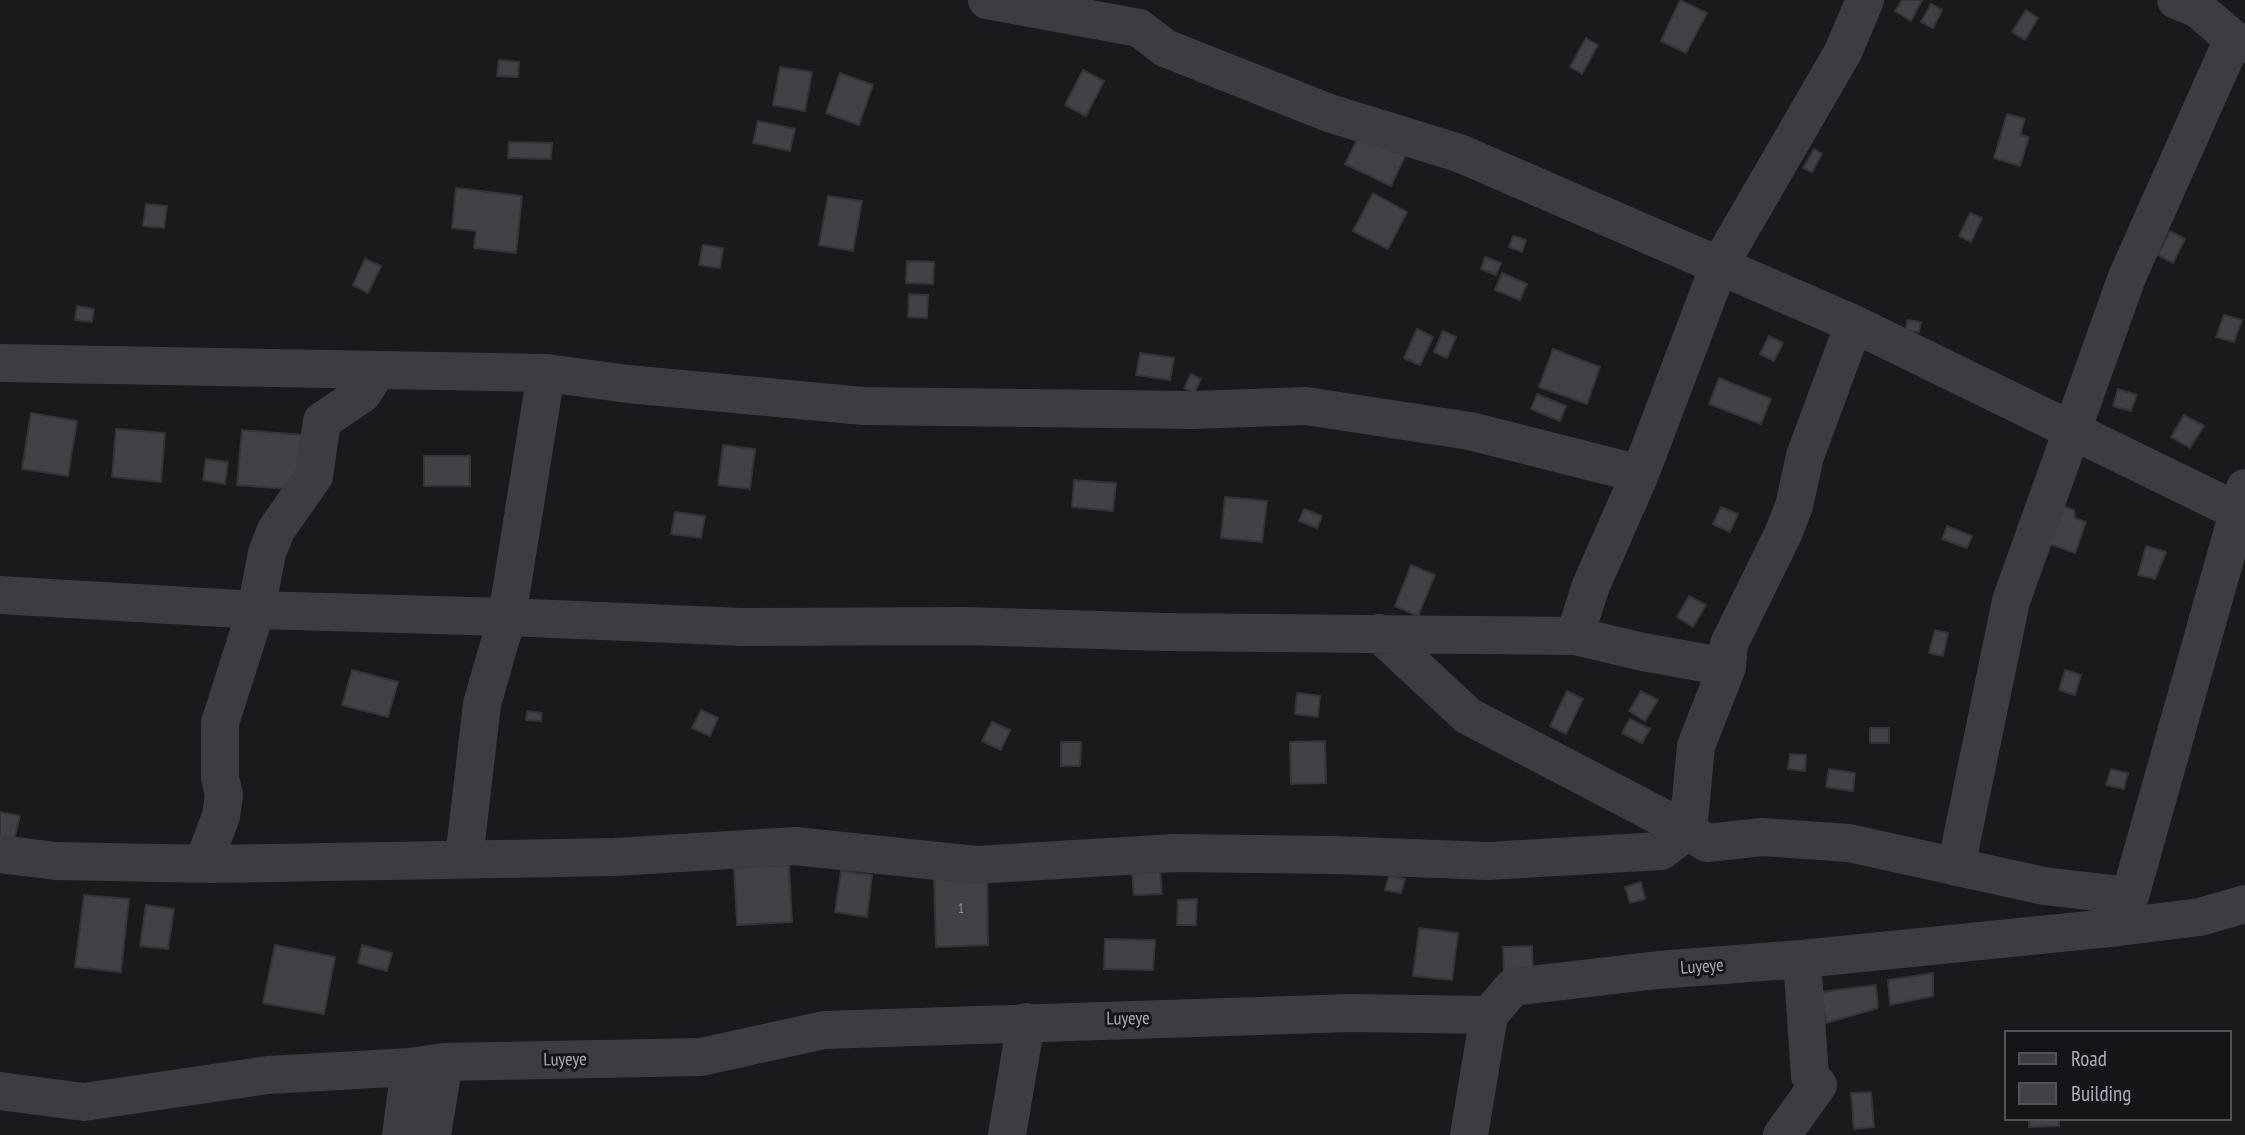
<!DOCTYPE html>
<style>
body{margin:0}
#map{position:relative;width:2245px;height:1135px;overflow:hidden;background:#1a191c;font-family:"PT Sans Narrow",sans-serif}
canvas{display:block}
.legend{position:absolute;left:2004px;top:1030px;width:228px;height:91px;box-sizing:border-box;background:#151417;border:2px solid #515259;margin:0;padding:9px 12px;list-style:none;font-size:21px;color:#abaebc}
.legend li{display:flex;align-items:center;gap:14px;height:35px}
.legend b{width:35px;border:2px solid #515259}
</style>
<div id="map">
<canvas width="2245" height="1135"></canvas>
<ul class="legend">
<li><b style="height:9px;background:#3c3c43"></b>Road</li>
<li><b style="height:19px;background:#414146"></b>Building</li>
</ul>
</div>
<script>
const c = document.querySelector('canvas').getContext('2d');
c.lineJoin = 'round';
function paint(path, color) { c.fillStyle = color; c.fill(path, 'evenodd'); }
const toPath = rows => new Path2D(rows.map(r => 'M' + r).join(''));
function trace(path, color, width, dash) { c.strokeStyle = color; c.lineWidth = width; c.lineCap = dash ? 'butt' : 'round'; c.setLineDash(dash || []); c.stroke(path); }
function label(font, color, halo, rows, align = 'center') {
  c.font = font + ' "PT Sans Narrow",sans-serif'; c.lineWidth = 6; c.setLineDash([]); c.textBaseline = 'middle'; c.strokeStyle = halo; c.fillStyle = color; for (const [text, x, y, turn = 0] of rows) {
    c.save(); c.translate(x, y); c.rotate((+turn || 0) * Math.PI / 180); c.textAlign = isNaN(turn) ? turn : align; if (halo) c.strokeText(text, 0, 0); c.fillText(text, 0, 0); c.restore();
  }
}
const building = toPath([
 [1680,0,1707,13,1686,53,1661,41,1680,0],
 [1902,0,1922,0,1911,21,1895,11,1902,0],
 [1931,4,1942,10,1933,28,1921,22,1931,4],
 [2026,10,2038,18,2025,40,2012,32,2026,10],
 [1586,38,1598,45,1582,74,1570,67,1586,38],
 [499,60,519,62,518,77,497,76,499,60],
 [780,67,812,72,805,111,773,105,780,67],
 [1083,70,1104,81,1086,116,1065,105,1083,70],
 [840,73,873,85,859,125,826,113,840,73],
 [2007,114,2025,119,2020,135,2029,137,2020,166,1994,158,2007,114],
 [758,121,795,129,790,151,753,143,758,121],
 [1361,132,1406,154,1391,186,1345,164,1361,132],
 [509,142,552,143,551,159,508,158,509,142],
 [1814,149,1822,154,1812,172,1803,168,1814,149],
 [456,188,522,196,516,253,474,248,476,231,452,228,456,188],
 [1373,193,1407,212,1388,249,1353,231,1373,193],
 [828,196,862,201,853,251,819,245,828,196],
 [146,204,167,206,164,228,143,226,146,204],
 [1970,213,1982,218,1971,242,1959,236,1970,213],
 [2170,231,2185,239,2173,263,2158,255,2170,231],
 [1513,236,1526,240,1522,252,1509,247,1513,236],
 [703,245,723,248,720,268,699,265,703,245],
 [1485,257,1501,263,1496,275,1481,269,1485,257],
 [365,259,381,266,368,293,353,285,365,259],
 [907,261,934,262,933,284,906,283,907,261],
 [1502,273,1527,284,1520,300,1495,290,1502,273],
 [909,294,928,295,927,318,908,317,909,294],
 [77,306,94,309,92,322,75,320,77,306],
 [2224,315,2242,320,2234,342,2216,337,2224,315],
 [1907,320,1921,322,1919,332,1906,330,1907,320],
 [1417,329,1433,337,1420,365,1404,358,1417,329],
 [1443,331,1456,337,1447,358,1434,352,1443,331],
 [1769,336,1783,343,1774,361,1760,354,1769,336],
 [1553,349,1600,367,1587,404,1539,387,1553,349],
 [1140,353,1174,358,1170,380,1136,375,1140,353],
 [1191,374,1201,379,1194,393,1184,388,1191,374],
 [1719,378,1771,399,1761,424,1709,404,1719,378],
 [2118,389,2137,395,2131,411,2113,406,2118,389],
 [1537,394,1566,406,1560,421,1531,409,1537,394],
 [31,413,77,421,68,476,22,469,31,413],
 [2184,415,2204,426,2190,448,2171,437,2184,415],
 [116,429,165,433,161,482,112,477,116,429],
 [242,430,304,435,299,490,237,485,242,430],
 [723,445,755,449,750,489,718,485,723,445],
 [424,456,470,456,470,486,424,486,424,456],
 [206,459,228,462,225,484,203,480,206,459],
 [1074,480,1116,483,1113,511,1072,507,1074,480],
 [1225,497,1267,501,1262,542,1221,538,1225,497],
 [2060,505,2074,510,2075,518,2086,522,2075,553,2047,543,2060,505],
 [1721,507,1738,514,1730,532,1713,524,1721,507],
 [1304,509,1322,516,1317,528,1299,521,1304,509],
 [675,512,705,516,701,538,671,534,675,512],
 [1947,526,1972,536,1967,548,1942,539,1947,526],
 [2146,546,2166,552,2155,579,2138,575,2146,546],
 [1411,565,1435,575,1418,616,1395,606,1411,565],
 [1689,596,1706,605,1693,627,1677,617,1689,596],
 [1935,630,1948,633,1943,656,1929,653,1935,630],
 [352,670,398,682,388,717,342,705,352,670],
 [2065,670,2081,675,2075,695,2059,690,2065,670],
 [1567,691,1583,699,1566,734,1550,726,1567,691],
 [1641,691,1658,700,1645,721,1629,711,1641,691],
 [1297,693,1320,696,1318,717,1295,714,1297,693],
 [701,710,718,718,710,736,692,728,701,710],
 [527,711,542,713,541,721,526,720,527,711],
 [1630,719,1650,729,1642,743,1622,733,1630,719],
 [992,722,1010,730,1001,750,982,741,992,722],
 [1870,728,1889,728,1889,743,1870,743,1870,728],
 [1325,741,1326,783,1291,784,1290,742,1325,741],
 [1061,742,1081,742,1080,766,1061,766,1061,742],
 [1790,754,1806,755,1805,771,1788,769,1790,754],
 [1829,769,1855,773,1853,791,1826,787,1829,769],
 [2111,769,2128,773,2124,789,2106,785,2111,769],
 [0,812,20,816,14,840,0,837,0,812],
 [789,865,792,922,737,925,734,868,789,865],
 [1160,870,1162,894,1134,895,1132,871,1160,870],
 [841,871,872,875,867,917,835,912,841,871],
 [987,871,988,945,936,947,934,873,987,871],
 [1389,875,1405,879,1401,893,1385,890,1389,875],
 [1641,882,1645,899,1630,903,1625,887,1641,882],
 [84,895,129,899,121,972,75,967,84,895],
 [1197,899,1196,925,1177,925,1178,900,1197,899],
 [146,905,174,909,168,949,140,946,146,905],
 [1419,928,1458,933,1452,980,1413,976,1419,928],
 [1105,939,1155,940,1153,970,1104,969,1105,939],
 [275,945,335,957,324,1014,263,1003,275,945],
 [362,945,392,953,387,971,358,963,362,945],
 [1532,946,1533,973,1504,974,1503,947,1532,946],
 [1933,973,1933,996,1890,1005,1888,980,1933,973],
 [1876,985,1878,1008,1826,1023,1821,992,1876,985],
 [1871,1092,1874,1127,1854,1129,1851,1093,1871,1092],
 [2029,1119,2059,1119,2059,1126,2029,1127,2029,1119]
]);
paint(building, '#414146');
trace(building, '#343338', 2);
trace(toPath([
 [987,0,1139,28,1165,48,1329,113,1459,153,1854,324,2245,515],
 [2176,0,2198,9,2233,39,2245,44],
 [0,363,546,373,628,384,863,406,1193,410,1306,406,1470,431,1640,474],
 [0,595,256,610,507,617,743,627,965,626,1165,632,1575,636,1643,652,1727,667],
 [1379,633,1468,716,1688,831,1696,746,1727,667,1729,644,1783,534,1794,506,1805,456,1854,324],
 [1575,636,1590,588,1640,474,1719,266,1843,52,1865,0],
 [0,854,56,861,213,864,615,857,795,846,976,865,1174,853,1335,855,1488,861,1661,851,1688,831,1707,843,1762,837,1849,843,2044,886,2130,896],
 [464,859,482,704,507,617,546,373],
 [203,864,221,816,224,795,220,778,220,723,256,610,267,553,276,530,314,476,322,421,362,394,377,371],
 [1956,867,2011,601,2127,277,2233,39],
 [2122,918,2130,896,2245,488],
 [0,1091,84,1102,268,1075,410,1067,444,1062,701,1057,824,1030,1351,1013,1489,1015,1513,987,1658,970,1802,959,2119,927,2200,917,2245,904],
 [401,1135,410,1067],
 [432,1135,444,1062],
 [1007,1135,1026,1022],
 [1469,1135,1489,1015],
 [1782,1135,1818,1085,1810,1076,1802,959]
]), '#3c3c43', 38);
label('14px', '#90939e', null, [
 ["1",961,909]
]);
label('18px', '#abaebc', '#151417', [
 ["Luyeye",1702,967,-4],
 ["Luyeye",1128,1019,-1],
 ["Luyeye",565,1060,-1]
]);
</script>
